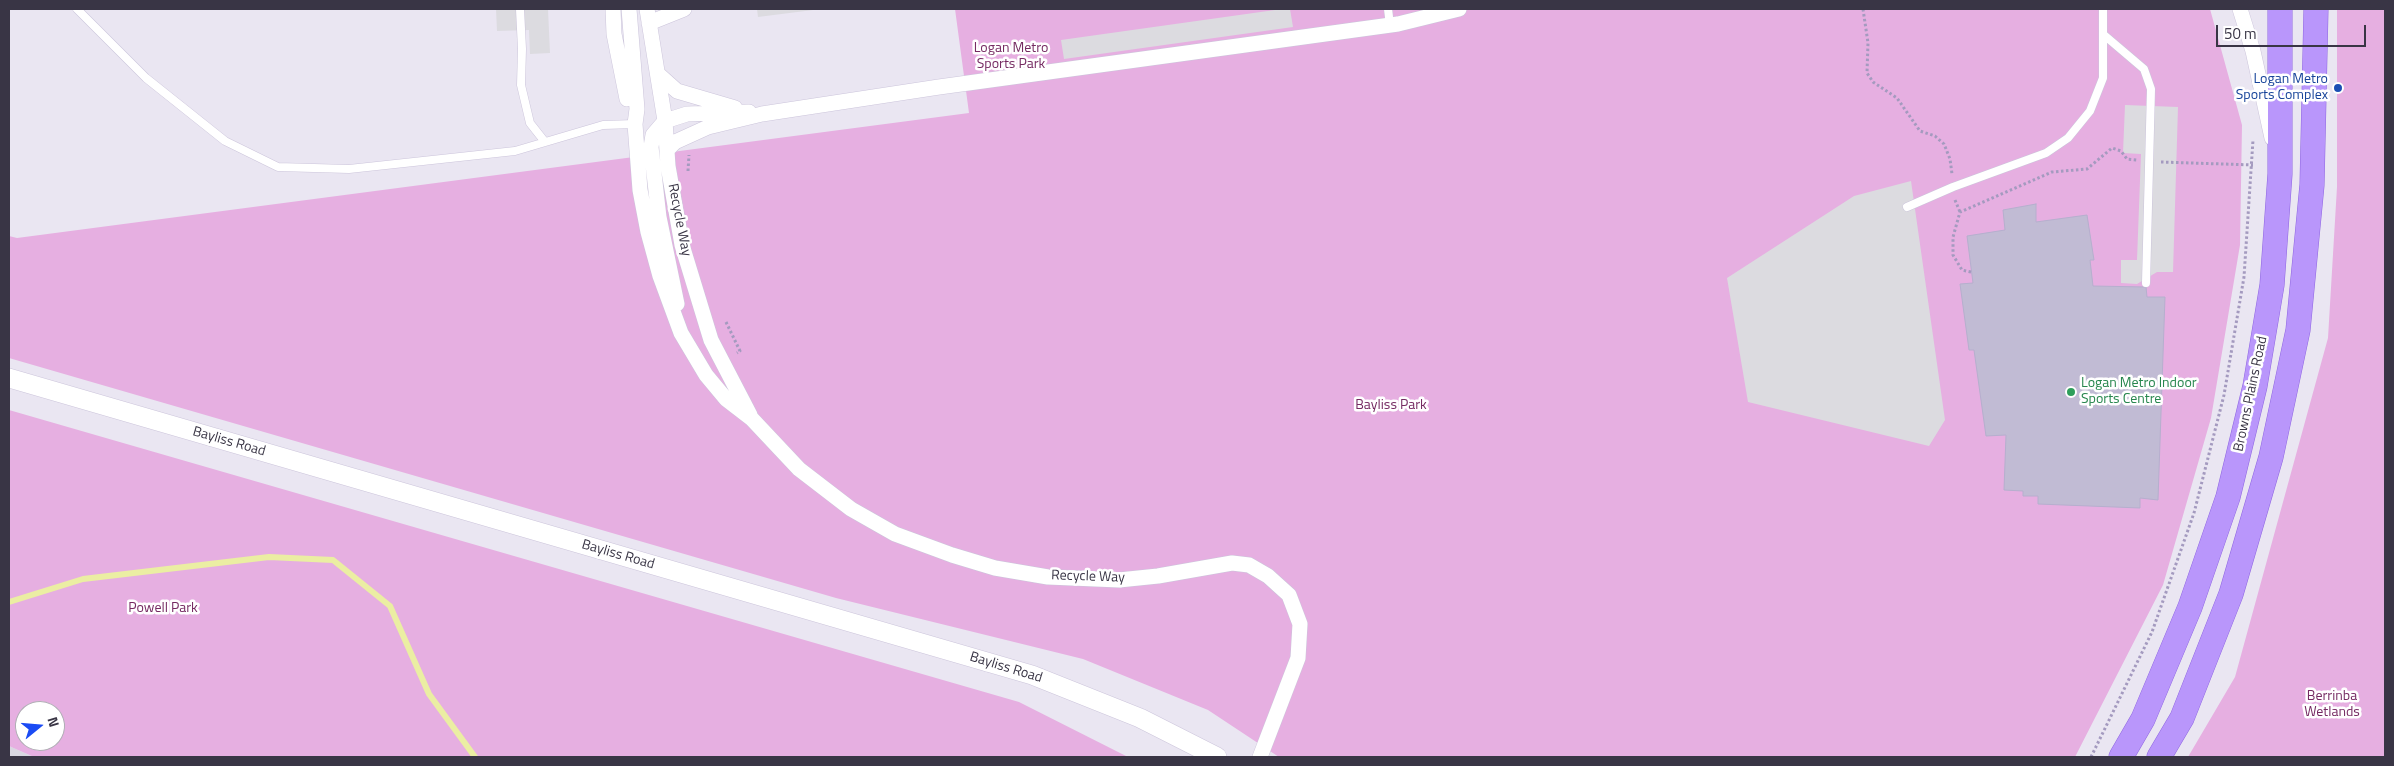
<!DOCTYPE html>
<style>
body{margin:0}
#map{position:relative;width:2394px;height:766px;overflow:hidden;background:#eae6f2;font-family:"Titillium Web",sans-serif}
canvas{display:block}
.frame{position:absolute;inset:0;border:10px solid #393545;pointer-events:none}
.north{position:absolute;left:15px;top:701px;width:50px;height:50px;box-sizing:border-box;background:#fff;border:1px solid #b0aeb5;border-radius:50%;rotate:73deg;font-size:14px;font-weight:700;line-height:20px;text-align:center;color:#393545}
.north::after{content:'';display:block;margin:auto;width:18px;height:22px;background:#1b4bf4;clip-path:polygon(50% 0,100% 100%,50% 72%,0 100%)}
.scale{position:absolute;left:2216px;top:25px;width:150px;height:22px;box-sizing:border-box;border:2px solid #393545;border-top:0;padding-left:6px;font-size:15px;line-height:18px;white-space:nowrap;color:#393545;-webkit-text-stroke:4px #fff;paint-order:stroke}
</style>
<div id="map">
<canvas width="2394" height="766"></canvas>
<div class="frame"></div>
<div class="north">N</div>
<div class="scale">50 m</div>
</div>
<script>
const c = document.querySelector('canvas').getContext('2d');
c.lineJoin = 'round';
function paint(path, color) { c.fillStyle = color; c.fill(path, 'evenodd'); }
const toPath = rows => new Path2D(rows.map(r => 'M' + r).join(''));
function trace(path, color, width, dash) { c.strokeStyle = color; c.lineWidth = width; c.lineCap = dash ? 'butt' : 'round'; c.setLineDash(dash || []); c.stroke(path); }
function label(font, color, halo, rows, align = 'center') {
  c.font = font + ' "Titillium Web",sans-serif'; c.lineWidth = 5; c.setLineDash([]); c.textBaseline = 'middle'; c.strokeStyle = halo; c.fillStyle = color; for (const [text, x, y, turn = 0] of rows) {
    c.save(); c.translate(x, y); c.rotate((+turn || 0) * Math.PI / 180); c.textAlign = isNaN(turn) ? turn : align; if (halo) c.strokeText(text, 0, 0); c.fillText(text, 0, 0); c.restore();
  }
}
paint(toPath([
 [9,746,34,757,9,757]
]), '#d9d7e1');
paint(toPath([
 [955,9,2210,9,2242,125,2240,245,2211,418,2163,585,2075,757,1279,757,1208,710,1083,659,836,598,9,358,9,236,17,238,969,113],
 [2337,9,2385,9,2385,757,2188,757,2235,677,2328,338,2337,187],
 [9,410,1019,702,1128,757,34,757,9,746],
 [25,711,55,711,55,741,25,741]
]), '#e6afe1');
paint(toPath([
 [496,9,548,9,550,53,530,54,529,30,497,31],
 [757,9,821,9,758,17],
 [1282,9,1290,9,1293,27,1064,59,1061,40],
 [2125,105,2178,107,2173,272,2157,272,2137,284,2121,283,2121,260,2137,260,2141,154,2123,153],
 [1911,181,1945,420,1929,446,1748,402,1727,278,1854,196]
]), '#dcdbe0');
trace(toPath([
 [9,602,83,579,269,557,333,560,390,606,429,694,475,757]
]), '#ebeea3', 6);
const building = toPath([
 [2036,204,2036,222,2087,215,2094,260,2090,260,2093,286,2146,287,2147,297,2165,297,2158,500,2140,498,2140,508,2038,504,2038,496,2023,496,2023,491,2004,490,2006,435,1986,436,1974,350,1969,350,1960,284,1973,283,1967,236,2005,230,2003,210,2036,204]
]);
paint(building, '#c1bbd4');
trace(building, '#b6afce', 1);
const service = toPath([
 [77,9,146,78,225,141,278,167,349,169,515,151,603,125,635,124],
 [520,9,522,49,521,85,530,123,545,142],
 [1388,9,1390,25],
 [2104,35,2144,69,2151,89,2146,283],
 [1907,207,1953,187,2046,153,2068,138,2090,111,2103,78,2103,9]
]);
const minor = toPath([
 [613,9,614,34,627,99],
 [629,9,637,109,635,124,640,190,648,232,660,276,681,333,706,375,726,399,752,419,799,469,851,509,895,534,952,555,995,568,1048,577,1119,580,1158,576,1232,563,1249,565,1268,576,1289,595,1300,624,1298,658,1260,757],
 [647,9,665,121,668,166,682,245,711,340,750,415],
 [2240,9,2253,51,2272,138],
 [649,23,684,9],
 [658,74,677,91,735,108],
 [667,150,675,142,708,127,762,114,939,87,1398,24,1459,9],
 [677,304,659,217,651,147,653,135,665,121,687,114,749,112]
]);
const tertiary = toPath([
 [9,378,1032,675,1140,718,1217,757]
]);
const primary = toPath([
 [2121,757,2143,719,2190,607,2228,497,2255,386,2272,285,2280,174,2280,9],
 [2159,757,2182,718,2231,594,2271,457,2298,330,2312,185,2316,9]
]);
trace(service, '#ccc5db', 9);
trace(minor, '#ccc5db', 16);
trace(tertiary, '#ccc5db', 20);
trace(primary, '#8e66e0', 25);
trace(toPath([
 [1863,9,1868,43,1867,73,1873,82,1897,98,1920,131,1935,136,1944,144,1950,159,1952,174],
 [2161,162,2253,165],
 [688,171,689,155],
 [1955,200,1960,212],
 [1971,272,1962,270,1953,255,1953,237,1960,212,2052,172,2087,169,2112,148,2121,151,2127,159,2137,160],
 [726,322,740,351,737,353],
 [2091,757,2152,632,2194,513,2224,395,2244,277,2253,140]
]), '#a49abf', 3, [2.5, 2.5]);
trace(service, '#fff', 8);
trace(minor, '#fff', 15);
trace(tertiary, '#fff', 19);
trace(primary, '#b996fb', 24);
for (const [x, y, r, color] of [
 [2338,88,5,"#1a4fb4"],
 [2071,392,5,"#2e9e5b"]
]) { const dot = new Path2D(); dot.arc(x, y, r, 0, 2 * Math.PI); c.fillStyle = color; c.fill(dot); trace(dot, '#fff', 2); }
label('14px', '#752a62', '#fff', [
 ["Logan Metro",1011,49],
 ["Sports Park",1011,65],
 ["Bayliss Park",1391,406],
 ["Powell Park",163,609],
 ["Berrinba",2332,697],
 ["Wetlands",2332,713]
]);
label('14px', '#164399', '#fff', [
 ["Logan Metro",2328,80],
 ["Sports Complex",2328,96]
], 'right');
label('14px', '#393545', '#fff', [
 ["Recycle Way",679,220,79],
 ["Browns Plains Road",2251,394,-78],
 ["Bayliss Road",229,442,16],
 ["Bayliss Road",618,555,16],
 ["Recycle Way",1088,577,2],
 ["Bayliss Road",1006,668,17]
]);
label('14px', '#27864d', '#fff', [
 ["Logan Metro Indoor",2081,384],
 ["Sports Centre",2081,400]
], 'left');
</script>
